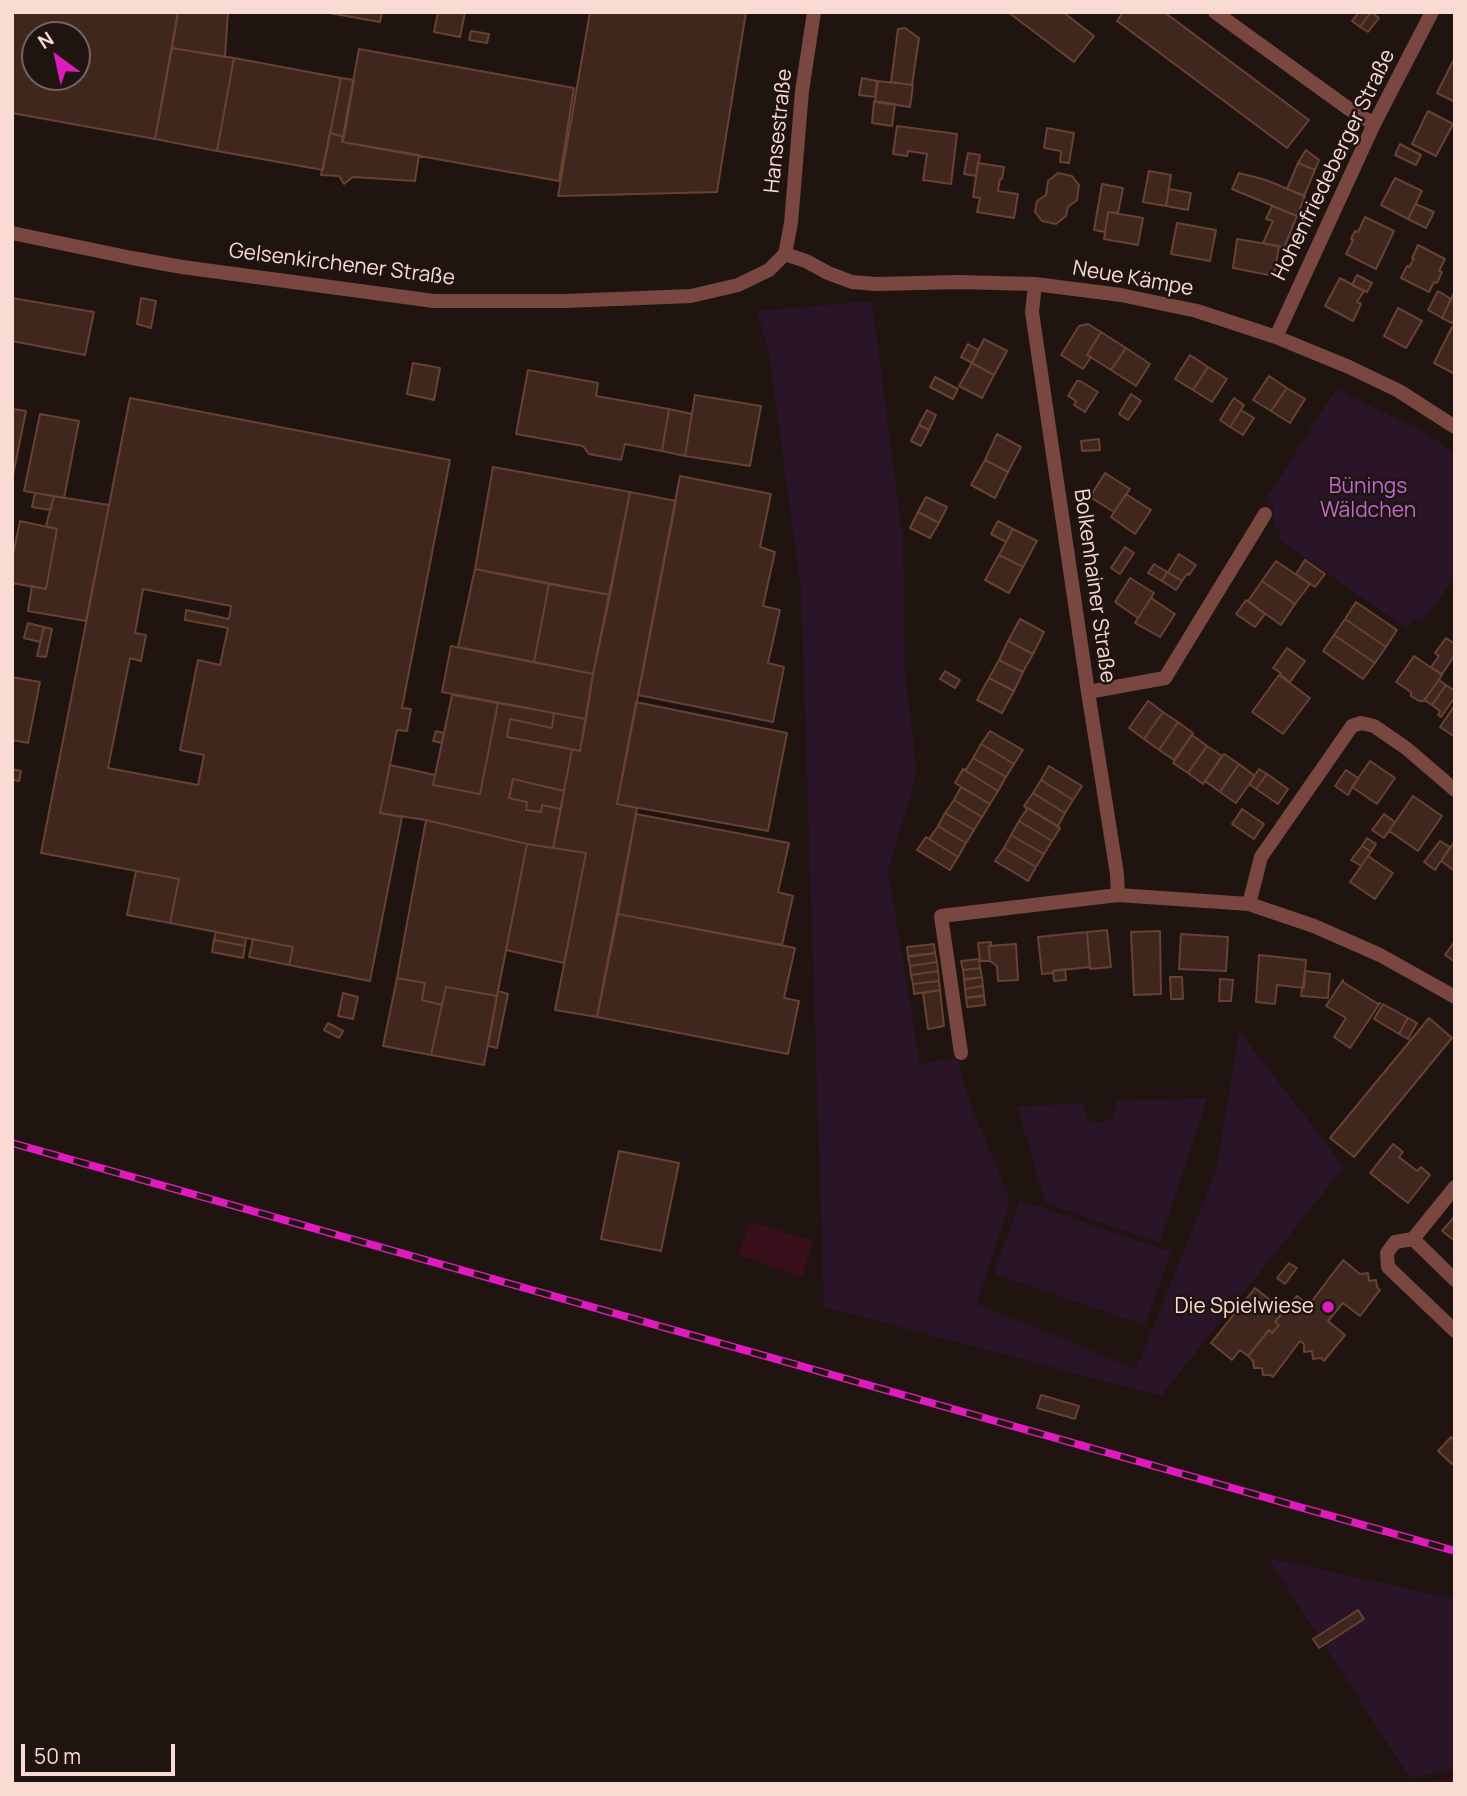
<!DOCTYPE html>
<meta charset="utf-8">
<style>
body{margin:0}
#map{position:relative;width:1467px;height:1796px;overflow:hidden;background:#201410;font-family:Manrope,sans-serif}
canvas{display:block}
.frame{position:absolute;inset:0;border:14px solid #fadbd4;pointer-events:none}
.north{position:absolute;left:21px;top:21px;width:70px;height:70px;box-sizing:border-box;background:#201410;border:2px solid #77645e;border-radius:50%;rotate:327deg;font-size:19px;font-weight:700;line-height:28px;text-align:center;color:#fadbd4}
.north::after{content:'';display:block;margin:auto;width:24px;height:32px;background:#df1bbd;clip-path:polygon(50% 0,100% 100%,50% 72%,0 100%)}
.scale{position:absolute;left:21px;top:1744px;width:154px;height:32px;box-sizing:border-box;border:4px solid #fadbd4;border-top:0;padding-left:9px;font-size:21px;line-height:24px;white-space:nowrap;color:#fadbd4;-webkit-text-stroke:5px #201410;paint-order:stroke}
</style>
<div id="map">
<canvas width="1467" height="1796"></canvas>
<div class="frame"></div>
<div class="north">N</div>
<div class="scale">50 m</div>
</div>
<script>
const c = document.querySelector('canvas').getContext('2d');
c.lineJoin = 'round';
function paint(path, color) { c.fillStyle = color; c.fill(path, 'evenodd'); }
const toPath = rows => new Path2D(rows.map(r => 'M' + r).join(''));
function trace(path, color, width, dash) { c.strokeStyle = color; c.lineWidth = width; c.lineCap = dash ? 'butt' : 'round'; c.setLineDash(dash || []); c.stroke(path); }
function label(font, color, halo, rows, align = 'center') {
  c.font = font + ' Manrope,sans-serif'; c.lineWidth = 5; c.setLineDash([]); c.textBaseline = 'middle'; c.strokeStyle = halo; c.fillStyle = color; for (const [text, x, y, turn = 0] of rows) {
    c.save(); c.translate(x, y); c.rotate((+turn || 0) * Math.PI / 180); c.textAlign = isNaN(turn) ? turn : align; if (halo) c.strokeText(text, 0, 0); c.fillText(text, 0, 0); c.restore();
  }
}
paint(toPath([
 [872,301,903,541,905,672,917,774,888,871,920,1064,957,1057,970,1103,1010,1200,977,1304,1136,1369,1216,1171,1239,1031,1344,1167,1161,1396,824,1307,801,589,769,354,757,311],
 [1336,389,1423,431,1455,453,1455,577,1422,622,1415,618,1407,629,1278,539,1281,533,1274,525,1274,508,1265,501],
 [1207,1098,1160,1243,1046,1203,1017,1107,1082,1103,1088,1120,1100,1123,1113,1118,1117,1101],
 [1020,1200,1171,1252,1145,1325,994,1274],
 [1268,1558,1455,1599,1455,1769,1410,1778]
]), '#291428');
paint(toPath([
 [751,1222,813,1241,802,1277,738,1255]
]), '#3a0f1c');
trace(toPath([
 [1438,1784,1455,1779]
]), '#3a0f1c', 6);
const building = toPath([
 [12,12,178,12,155,139,12,113,12,12],
 [35,35,77,35,77,77,35,77,35,35],
 [178,12,228,12,225,57,172,48,178,12],
 [324,12,382,12,380,22,324,12],
 [438,12,465,12,460,37,434,32,438,12],
 [590,12,746,12,717,192,558,196,590,12],
 [1008,12,1063,12,1094,36,1074,62,1008,12],
 [1123,12,1164,12,1309,120,1287,148,1117,21,1123,12],
 [1359,12,1371,12,1360,27,1352,21,1359,12],
 [1371,12,1379,18,1368,32,1360,27,1371,12],
 [905,28,919,38,912,85,891,82,898,29,905,28],
 [471,31,489,34,487,43,469,40,471,31],
 [172,48,234,58,217,151,155,139,172,48],
 [359,49,574,88,559,181,342,142,359,49],
 [1455,57,1455,102,1437,93,1455,57],
 [234,58,341,78,323,170,217,151,234,58],
 [341,78,354,80,344,137,330,133,341,78],
 [862,78,877,81,875,97,859,95,862,78],
 [878,81,913,85,910,107,875,102,878,81],
 [874,101,895,104,892,126,872,123,874,101],
 [1428,111,1453,124,1436,156,1412,144,1428,111],
 [897,126,957,134,951,184,923,180,927,154,908,151,907,156,893,154,897,126],
 [1047,128,1074,133,1069,163,1060,162,1061,151,1044,148,1047,128],
 [330,133,344,137,342,142,419,155,415,181,353,177,344,184,339,176,321,175,330,133],
 [1400,144,1421,155,1416,165,1395,155,1400,144],
 [1306,150,1319,160,1315,170,1298,163,1306,150],
 [968,153,980,155,976,176,964,174,968,153],
 [978,163,1004,167,1002,179,1000,179,998,191,1018,194,1014,218,977,212,980,198,973,197,978,163],
 [1298,163,1315,170,1304,196,1287,189,1298,163],
 [1149,171,1171,175,1166,206,1143,202,1149,171],
 [1058,173,1072,176,1079,185,1077,200,1068,207,1066,216,1056,224,1042,221,1035,212,1037,201,1046,195,1048,181,1058,173],
 [1239,173,1266,180,1305,196,1297,216,1232,189,1239,173],
 [1395,178,1422,191,1408,219,1381,205,1395,178],
 [1102,184,1123,188,1118,213,1108,212,1105,232,1094,230,1102,184],
 [1169,189,1191,193,1188,210,1166,206,1169,189],
 [1416,204,1434,212,1426,228,1408,219,1416,204],
 [1272,206,1297,216,1284,248,1263,243,1273,221,1266,219,1272,206],
 [1108,212,1143,218,1138,245,1104,239,1108,212],
 [1365,217,1394,231,1376,269,1346,254,1353,240,1351,239,1355,231,1358,232,1365,217],
 [1177,223,1216,230,1210,261,1171,254,1177,223],
 [1237,239,1279,246,1274,276,1233,268,1237,239],
 [1418,245,1445,259,1439,271,1442,272,1437,283,1434,282,1429,292,1401,278,1407,266,1409,267,1414,259,1412,258,1418,245],
 [1357,275,1372,283,1367,292,1352,285,1357,275],
 [1340,278,1364,291,1357,302,1361,304,1353,321,1325,306,1340,278],
 [1438,291,1451,299,1442,318,1428,310,1438,291],
 [1454,293,1455,318,1452,323,1442,318,1454,293],
 [12,298,94,312,85,355,12,341,12,298],
 [141,298,156,301,151,328,137,324,141,298],
 [1398,308,1422,321,1406,348,1384,336,1398,308],
 [1088,324,1101,332,1087,355,1091,357,1083,369,1061,355,1079,326,1088,324],
 [1452,327,1455,329,1455,374,1434,363,1452,327],
 [1101,332,1126,348,1111,370,1087,355,1101,332],
 [984,339,1007,351,994,375,972,363,984,339],
 [968,344,978,350,972,363,961,357,968,344],
 [1126,348,1150,364,1136,386,1111,370,1126,348],
 [1190,355,1208,367,1193,390,1175,379,1190,355],
 [413,363,440,368,434,400,407,394,413,363],
 [972,363,994,375,982,398,959,386,972,363],
 [1208,367,1227,379,1212,402,1193,390,1208,367],
 [528,370,598,383,596,396,669,409,662,451,625,444,621,460,589,454,583,446,516,434,528,370],
 [1269,376,1287,388,1271,411,1253,400,1269,376],
 [935,377,958,389,953,399,930,387,935,377],
 [1077,381,1080,381,1098,392,1085,412,1074,405,1076,401,1068,396,1077,381],
 [1287,388,1305,399,1290,423,1271,411,1287,388],
 [1131,394,1141,401,1128,420,1119,414,1131,394],
 [695,395,761,406,750,466,685,456,695,395],
 [130,398,450,460,402,708,411,709,407,731,397,730,380,813,402,817,370,981,289,965,293,947,170,923,179,879,41,853,130,398],
 [143,589,231,606,229,619,186,610,185,620,228,628,220,665,198,660,180,750,204,755,198,785,108,768,130,658,141,661,146,635,135,633,143,589],
 [1234,398,1244,405,1230,427,1220,420,1234,398],
 [12,409,26,411,12,480,12,409],
 [669,409,692,414,685,456,662,451,669,409],
 [927,410,936,415,929,430,919,425,927,410],
 [1241,410,1254,418,1243,435,1230,427,1241,410],
 [40,414,79,421,64,498,24,491,40,414],
 [919,425,929,430,921,446,911,441,919,425],
 [997,434,1021,447,1008,472,985,460,997,434],
 [1099,439,1100,450,1082,451,1081,441,1099,439],
 [985,460,1008,472,995,498,971,485,985,460],
 [493,467,630,492,610,595,475,569,493,467],
 [1105,473,1130,489,1114,512,1090,497,1105,473],
 [680,476,771,494,760,547,775,552,763,606,780,610,768,663,784,667,773,722,638,695,680,476],
 [630,492,676,501,617,804,637,808,597,1017,555,1010,586,853,553,848,572,749,580,751,593,674,630,492],
 [35,493,54,496,50,510,32,507,35,493],
 [1126,494,1151,510,1135,534,1111,517,1126,494],
 [54,496,109,505,86,621,28,611,32,586,46,589,57,529,46,526,54,496],
 [926,497,947,507,939,523,918,512,926,497],
 [918,512,939,523,930,538,910,528,918,512],
 [20,521,57,529,46,589,12,583,12,559,20,521],
 [998,521,1013,529,1006,542,991,534,998,521],
 [1013,529,1037,541,1023,567,999,555,1013,529],
 [1125,547,1134,553,1120,574,1111,568,1125,547],
 [1179,554,1196,565,1189,575,1187,574,1182,581,1168,572,1179,554],
 [999,555,1023,567,1009,593,985,580,999,555],
 [1305,560,1325,574,1315,587,1296,574,1305,560],
 [1276,561,1310,584,1295,604,1262,581,1276,561],
 [1154,564,1167,572,1162,581,1148,573,1154,564],
 [475,569,549,584,534,662,458,647,475,569],
 [1167,572,1182,581,1176,590,1162,581,1167,572],
 [1130,578,1154,593,1138,618,1115,602,1130,578],
 [1262,581,1295,604,1281,625,1248,601,1262,581],
 [549,584,610,595,593,674,534,662,549,584],
 [1151,598,1175,614,1160,637,1135,623,1151,598],
 [1246,600,1265,614,1255,627,1236,614,1246,600],
 [1356,602,1397,630,1386,647,1345,619,1356,602],
 [1020,619,1044,632,1033,654,1008,641,1020,619],
 [1345,619,1386,647,1375,663,1334,635,1345,619],
 [28,623,44,627,40,642,24,638,28,623],
 [44,627,52,629,46,657,37,656,44,627],
 [1334,635,1375,663,1363,679,1323,651,1334,635],
 [1446,638,1455,644,1455,655,1442,674,1431,667,1439,656,1435,653,1446,638],
 [1008,641,1033,654,1023,672,999,660,1008,641],
 [451,646,593,674,586,719,442,692,451,646],
 [1287,648,1305,661,1290,682,1280,675,1281,673,1273,668,1287,648],
 [1414,656,1442,675,1424,701,1419,701,1411,696,1411,692,1396,682,1414,656],
 [999,660,1023,672,1014,691,989,678,999,660],
 [945,671,960,680,955,688,940,679,945,671],
 [1279,675,1310,698,1283,734,1252,712,1279,675],
 [12,677,40,682,28,743,12,740,12,677],
 [989,678,1014,691,1002,713,977,700,989,678],
 [1439,680,1446,685,1432,705,1424,700,1439,680],
 [1446,685,1455,691,1455,697,1441,717,1438,715,1440,711,1432,705,1446,685],
 [452,695,498,703,480,794,433,785,452,695],
 [1148,701,1163,712,1144,739,1129,728,1148,701],
 [636,702,787,733,768,831,617,804,636,702],
 [498,703,554,713,552,728,510,719,507,737,572,749,564,791,513,779,509,798,527,802,526,810,541,812,542,805,561,809,553,848,527,844,426,820,380,813,390,765,435,775,433,785,480,794,498,703],
 [1455,705,1455,737,1440,727,1455,705],
 [1163,712,1178,722,1159,750,1144,739,1163,712],
 [554,713,586,719,580,751,507,737,510,719,552,728,554,713],
 [1178,722,1193,733,1174,760,1159,750,1178,722],
 [436,731,444,733,442,743,433,741,436,731],
 [990,731,1023,750,1014,764,981,744,990,731],
 [1192,735,1207,746,1188,773,1173,763,1192,735],
 [981,744,1014,764,1006,777,973,758,981,744],
 [1207,746,1222,756,1203,784,1188,773,1207,746],
 [1224,754,1239,764,1220,792,1205,781,1224,754],
 [973,758,1006,777,998,791,963,769,966,770,973,758],
 [1370,761,1395,778,1377,804,1352,787,1370,761],
 [1239,764,1255,776,1236,803,1220,792,1239,764],
 [1049,766,1082,786,1073,800,1041,780,1049,766],
 [12,769,21,771,19,781,12,780,12,769],
 [963,769,998,791,990,804,955,783,963,769],
 [1259,769,1267,774,1256,789,1249,784,1259,769],
 [1346,770,1358,778,1348,795,1335,786,1346,770],
 [1267,774,1288,789,1278,804,1256,789,1267,774],
 [513,779,564,791,561,809,542,805,541,812,526,810,527,802,509,798,513,779],
 [1041,780,1073,800,1065,813,1033,793,1041,780],
 [961,787,990,804,982,817,954,800,961,787],
 [1033,793,1065,813,1058,826,1024,806,1033,793],
 [1413,796,1442,816,1418,851,1389,831,1413,796],
 [954,800,982,817,974,830,945,813,954,800],
 [1024,806,1060,828,1052,841,1019,821,1027,809,1024,806],
 [1242,809,1264,824,1254,839,1232,824,1242,809],
 [945,813,974,830,966,843,938,826,945,813],
 [636,814,789,843,778,892,793,896,782,945,618,914,636,814],
 [1384,814,1395,822,1384,838,1372,830,1384,814],
 [426,820,527,844,497,996,446,987,442,1005,422,1000,425,983,397,978,426,820],
 [1019,821,1052,841,1044,854,1011,835,1019,821],
 [938,826,966,843,958,857,929,839,938,826],
 [1011,835,1044,854,1036,867,1004,848,1011,835],
 [926,837,958,857,950,870,917,850,926,837],
 [1367,838,1376,844,1371,852,1362,846,1367,838],
 [1440,841,1450,847,1435,870,1424,862,1440,841],
 [1455,841,1455,871,1441,861,1455,841],
 [527,844,586,853,564,963,506,950,527,844],
 [1362,846,1371,852,1361,866,1351,860,1362,846],
 [1004,848,1036,867,1028,881,995,861,1004,848],
 [1368,856,1393,873,1375,899,1350,882,1368,856],
 [136,871,179,879,170,923,127,915,136,871],
 [618,914,795,948,784,998,799,1001,788,1054,597,1017,618,914],
 [1107,930,1111,967,1090,969,1087,932,1107,930],
 [1160,931,1161,994,1134,995,1131,932,1160,931],
 [216,932,246,938,245,946,214,940,216,932],
 [1087,932,1090,967,1053,971,1053,973,1042,974,1038,937,1087,932],
 [1181,934,1228,937,1226,971,1179,969,1181,934],
 [253,939,293,947,289,965,249,957,253,939],
 [214,940,245,946,243,958,212,952,214,940],
 [1455,941,1455,962,1445,955,1455,941],
 [991,942,991,945,989,946,990,961,980,961,978,943,991,942],
 [934,944,935,953,908,956,907,947,934,944],
 [1016,944,1018,980,998,981,997,966,990,961,989,946,1016,944],
 [935,953,937,962,910,966,908,957,935,953],
 [1259,955,1306,960,1304,988,1277,985,1275,1004,1256,1002,1259,955],
 [979,959,980,968,963,970,961,961,979,959],
 [937,962,938,971,911,975,910,966,937,962],
 [980,968,982,977,964,979,963,970,980,968],
 [1065,969,1066,980,1054,981,1053,971,1065,969],
 [938,971,939,981,913,984,911,975,938,971],
 [1305,971,1330,974,1328,998,1301,996,1305,971],
 [982,977,983,986,965,989,964,980,982,977],
 [1170,977,1182,977,1183,999,1171,999,1170,977],
 [397,978,425,983,422,1000,442,1005,431,1055,383,1046,397,978],
 [1220,979,1233,980,1231,1001,1219,1001,1220,979],
 [1343,980,1343,982,1378,1004,1380,1003,1350,1048,1334,1037,1346,1018,1326,1006,1343,980],
 [939,981,940,990,914,994,913,984,939,981],
 [983,986,984,995,966,998,965,989,983,986],
 [446,987,497,996,484,1065,431,1055,446,987],
 [940,990,944,1026,928,1029,923,993,940,990],
 [498,991,508,994,497,1048,488,1046,498,991],
 [343,993,358,997,353,1019,338,1016,343,993],
 [984,996,985,1005,967,1007,966,998,984,996],
 [1383,1004,1408,1018,1399,1034,1374,1019,1383,1004],
 [1408,1018,1417,1023,1408,1039,1399,1034,1408,1018],
 [1429,1018,1452,1038,1354,1157,1330,1138,1429,1018],
 [328,1023,343,1031,339,1038,324,1030,328,1023],
 [1393,1144,1403,1152,1399,1157,1417,1171,1421,1167,1430,1175,1408,1203,1370,1173,1393,1144],
 [619,1151,679,1163,661,1251,601,1239,619,1151],
 [1455,1216,1455,1241,1442,1231,1455,1216],
 [1343,1260,1360,1274,1368,1273,1369,1281,1376,1280,1377,1287,1380,1290,1360,1316,1343,1303,1328,1321,1345,1335,1324,1361,1321,1358,1313,1359,1312,1351,1304,1352,1304,1344,1300,1341,1273,1377,1270,1375,1263,1375,1262,1368,1254,1368,1253,1361,1248,1356,1269,1330,1272,1333,1279,1325,1275,1322,1297,1296,1309,1305,1343,1260],
 [1289,1263,1297,1268,1285,1284,1277,1278,1289,1263],
 [1255,1288,1284,1311,1275,1322,1279,1325,1272,1333,1269,1330,1248,1356,1240,1350,1232,1360,1211,1343,1255,1288],
 [1041,1395,1079,1406,1075,1419,1037,1408,1041,1395],
 [1451,1437,1455,1441,1455,1460,1452,1464,1438,1451,1451,1437],
 [1358,1610,1364,1619,1319,1648,1313,1639,1358,1610]
]);
paint(building, '#3f271e');
trace(building, '#684133', 2);
trace(toPath([
 [1215,12,1349,109,1374,124],
 [12,233,132,258,182,267,434,301,566,301,691,296,738,285,769,270,785,254],
 [785,254,806,261,828,273,852,282,876,284,959,282,1035,284,1121,295,1197,311,1276,337,1349,367,1399,391,1455,427],
 [785,254,791,223,802,91,814,12],
 [1035,284,1032,312,1088,692,1117,874,1118,895,1249,904,1314,926,1380,955,1455,997],
 [1276,337,1374,124,1432,12],
 [1088,692,1165,678,1265,514],
 [1249,904,1261,857,1352,726,1361,723,1374,726,1406,748,1455,790],
 [961,1053,941,916,1118,895],
 [1455,1187,1413,1239,1395,1242,1387,1253,1388,1267,1455,1331],
 [1413,1239,1455,1280]
]), '#7a4740', 14);
const rail = toPath([
 [12,1143,1455,1551]
]);
trace(rail, '#df1bbd', 8);
trace(rail, '#201410', 5, [16]);
for (const [x, y, r, color] of [
 [1328,1307,7,"#df1bbd"]
]) { const dot = new Path2D(); dot.arc(x, y, r, 0, 2 * Math.PI); c.fillStyle = color; c.fill(dot); trace(dot, '#201410', 2.5); }
label('21px', '#fadbd4', '#201410', [
 ["Hansestraße",779,131,-84],
 ["Hohenfriedeberger Straße",1334,165,-64],
 ["Gelsenkirchener Straße",342,265,7],
 ["Neue Kämpe",1133,279,10],
 ["Bolkenhainer Straße",1094,586,82]
]);
label('21px', '#bf69d1', '#201410', [
 ["Bünings",1368,487],
 ["Wäldchen",1368,511]
]);
label('21px', '#fadbd4', '#201410', [
 ["Die Spielwiese",1314,1307]
], 'right');
</script>
